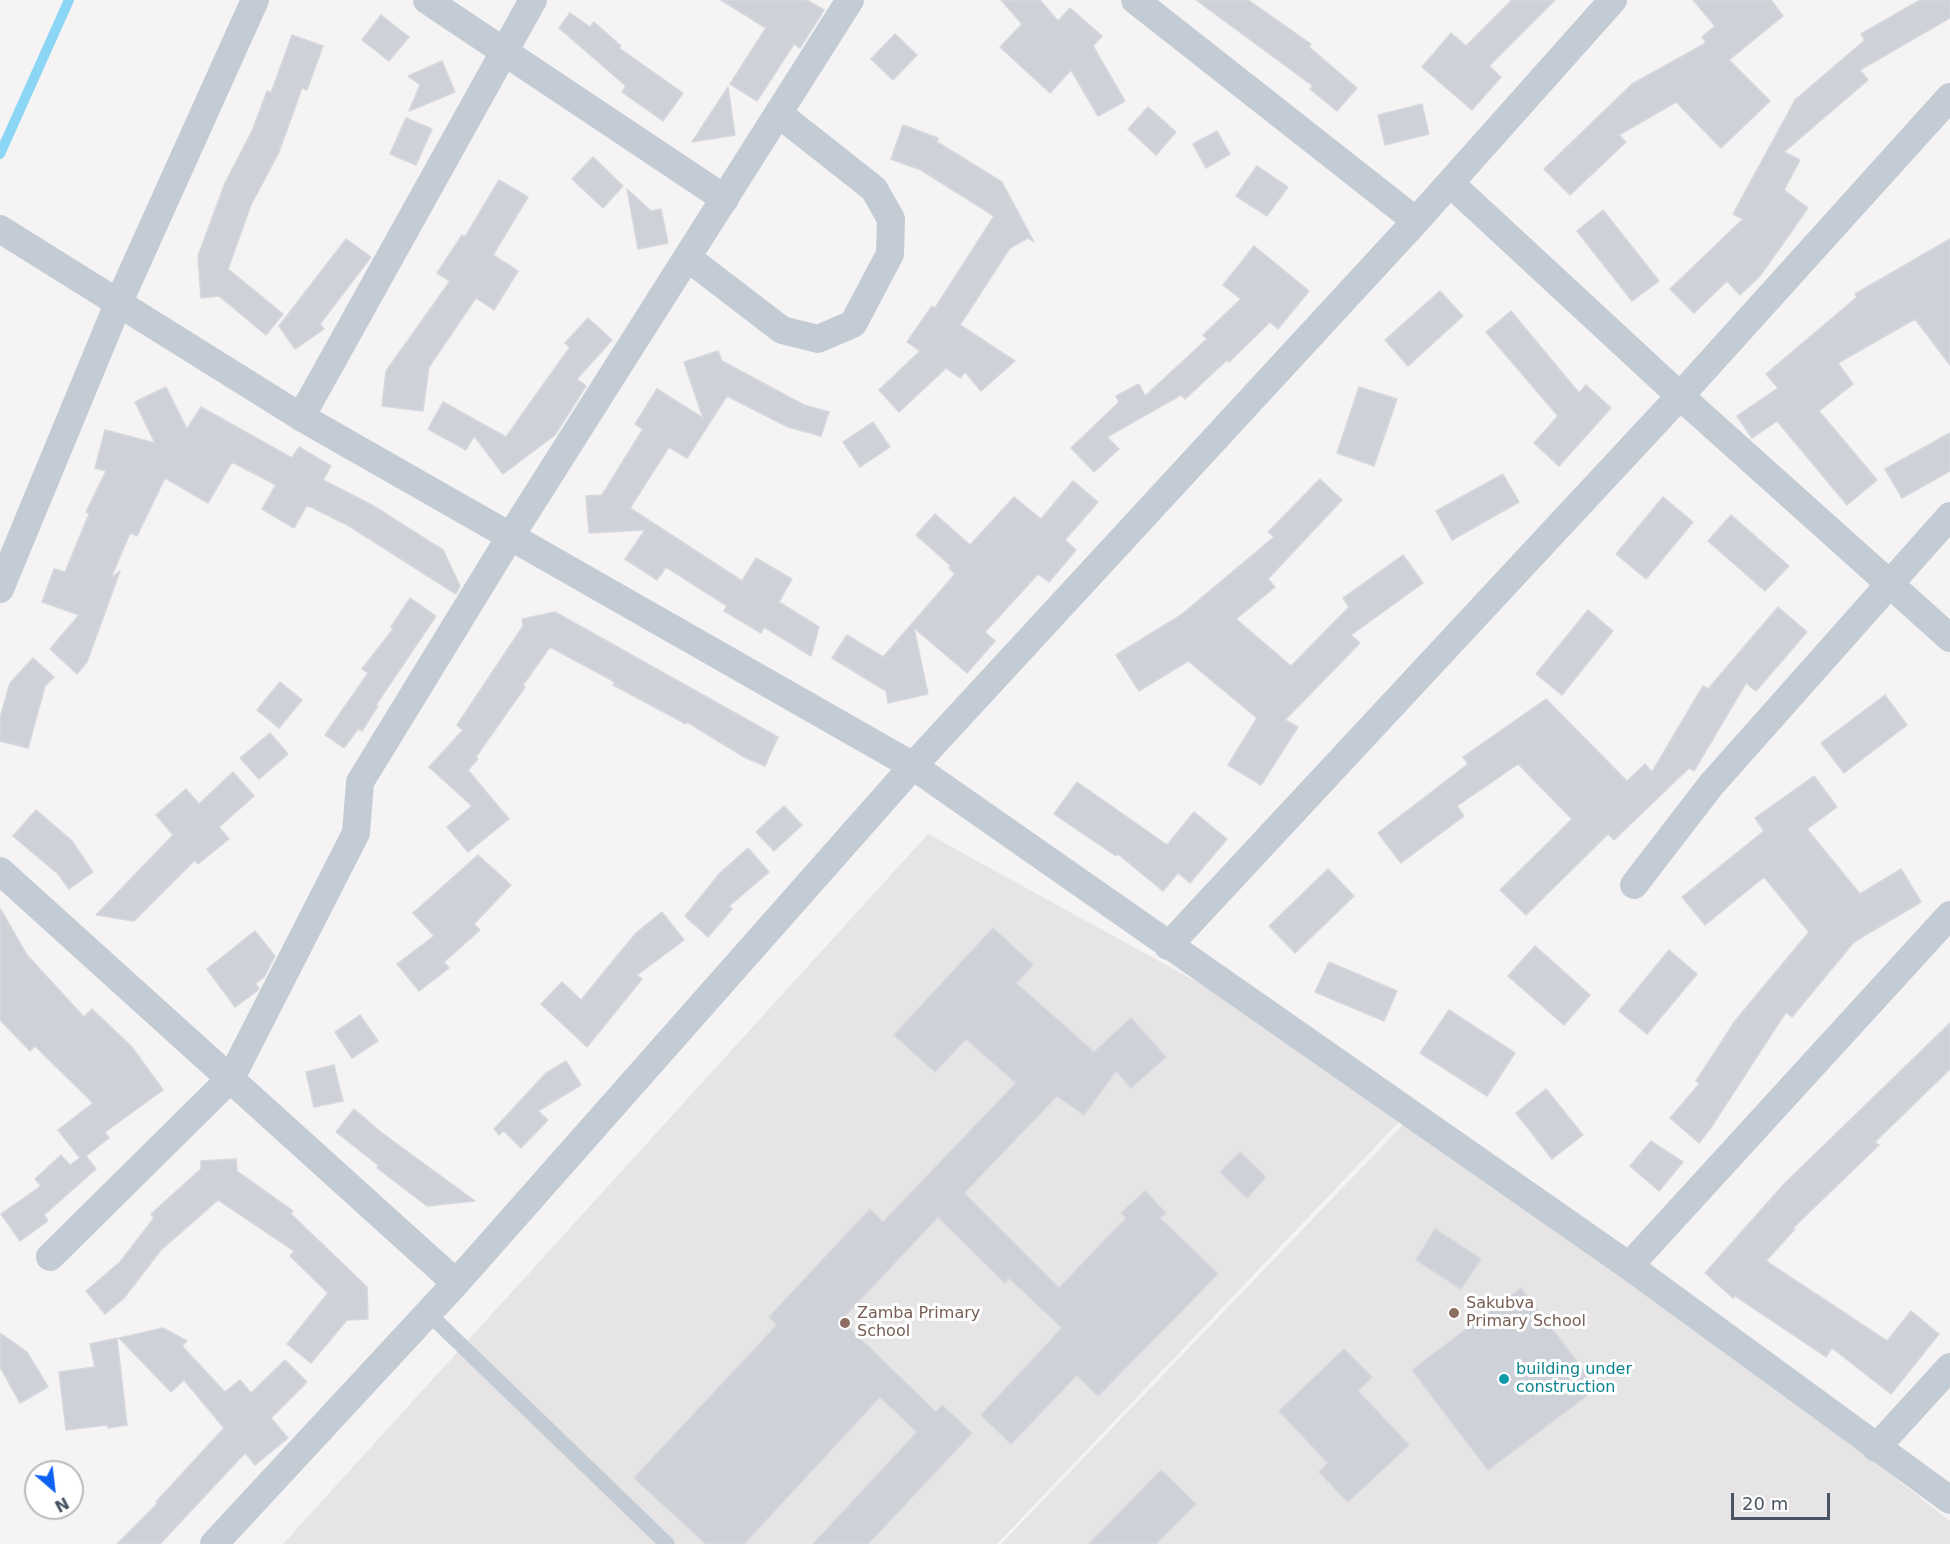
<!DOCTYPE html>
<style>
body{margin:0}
#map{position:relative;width:1950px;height:1544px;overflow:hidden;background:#f5f3f3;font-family:"DejaVu Sans",sans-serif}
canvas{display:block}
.north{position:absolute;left:24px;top:1460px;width:60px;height:60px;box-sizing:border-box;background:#fff;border:2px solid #b6bbc0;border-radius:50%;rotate:152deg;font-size:16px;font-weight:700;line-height:24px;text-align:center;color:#485462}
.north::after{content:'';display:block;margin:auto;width:21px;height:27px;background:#0d62f4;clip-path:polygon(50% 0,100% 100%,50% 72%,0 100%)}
.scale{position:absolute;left:1731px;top:1493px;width:99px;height:27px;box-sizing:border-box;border:3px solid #485462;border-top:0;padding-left:8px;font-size:18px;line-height:21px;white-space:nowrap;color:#485462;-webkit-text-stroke:4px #fff;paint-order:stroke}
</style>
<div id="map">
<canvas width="1950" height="1544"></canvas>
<div class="north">N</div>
<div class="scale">20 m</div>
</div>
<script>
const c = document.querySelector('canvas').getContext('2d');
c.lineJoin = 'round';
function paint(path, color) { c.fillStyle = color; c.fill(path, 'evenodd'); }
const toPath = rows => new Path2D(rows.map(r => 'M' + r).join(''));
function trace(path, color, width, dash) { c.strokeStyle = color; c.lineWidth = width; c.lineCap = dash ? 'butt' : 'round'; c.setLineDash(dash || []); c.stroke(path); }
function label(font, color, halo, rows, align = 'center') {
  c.font = font + ' "DejaVu Sans",sans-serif'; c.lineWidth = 6; c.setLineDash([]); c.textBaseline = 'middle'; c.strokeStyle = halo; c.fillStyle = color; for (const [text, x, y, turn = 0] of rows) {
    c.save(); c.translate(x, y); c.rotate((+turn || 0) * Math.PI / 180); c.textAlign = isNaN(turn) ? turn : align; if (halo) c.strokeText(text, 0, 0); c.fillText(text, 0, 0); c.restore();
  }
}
paint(toPath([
 [928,834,1417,1103,997,1544,283,1544],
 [1421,1106,1950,1521,1950,1544,1001,1544]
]), '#e6e4e5');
trace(toPath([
 [0,154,69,0]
]), '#8ad6f4', 10);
const building = toPath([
 [721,0,807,0,824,10,800,48,794,44,757,101,730,84,766,28,721,0],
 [1001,0,1040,0,1058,21,1070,8,1102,36,1093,46,1125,101,1098,116,1071,70,1050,93,1000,47,1022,24,1001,0],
 [1196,0,1248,0,1311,44,1309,47,1357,88,1337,111,1310,89,1313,86,1196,0],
 [1512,0,1555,0,1489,66,1501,77,1472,110,1422,67,1451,33,1466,46,1512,0],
 [1693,0,1771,0,1783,16,1729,60,1770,101,1721,148,1676,102,1619,135,1626,142,1570,195,1544,169,1632,84,1706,43,1702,37,1715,26,1693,0],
 [1920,0,1950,0,1950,18,1860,70,1868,80,1784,152,1800,160,1784,190,1808,208,1760,276,1740,295,1727,281,1694,313,1670,289,1743,219,1733,214,1795,100,1865,40,1861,34,1920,0],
 [570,13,590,27,594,22,621,46,619,48,683,93,663,121,622,92,626,86,559,28,570,13],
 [381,15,409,37,389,61,362,40,381,15],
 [895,34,917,55,893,80,871,59,895,34],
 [292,35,323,46,307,90,302,88,279,152,251,205,228,269,283,314,266,335,219,296,201,298,198,256,225,183,253,129,267,91,271,93,292,35],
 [442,61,455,92,409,111,420,85,408,76,442,61],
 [728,87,735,135,692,142,728,87],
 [1422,104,1429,134,1385,145,1378,115,1422,104],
 [1148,107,1176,132,1156,155,1128,129,1148,107],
 [406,118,432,129,416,165,390,154,406,118],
 [903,125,938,138,937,142,1002,182,1034,242,1028,238,1010,248,960,325,1015,361,981,391,965,372,960,378,946,368,899,412,879,390,920,351,907,342,932,306,935,308,994,216,921,170,891,159,903,125],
 [1217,131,1230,154,1206,168,1193,144,1217,131],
 [593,157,623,186,603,208,572,179,593,157],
 [1257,166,1288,187,1267,216,1236,196,1257,166],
 [499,180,528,197,493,255,518,271,494,310,476,298,429,367,423,411,382,406,386,371,450,281,437,273,462,235,465,237,499,180],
 [627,189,651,211,661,209,668,243,638,249,627,189],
 [1603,210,1659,281,1632,301,1577,231,1603,210],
 [346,239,371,257,320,324,324,329,295,349,279,326,346,239],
 [1950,239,1950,365,1915,319,1838,363,1853,384,1819,411,1877,480,1847,505,1777,421,1752,438,1737,416,1778,388,1766,374,1857,297,1855,294,1950,239],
 [1254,246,1309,291,1278,329,1270,322,1229,362,1227,360,1185,399,1181,395,1107,437,1119,449,1094,472,1071,448,1119,402,1116,396,1139,384,1145,396,1207,339,1203,335,1241,299,1223,285,1254,246],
 [1440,291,1463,316,1408,366,1385,340,1440,291],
 [1511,311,1579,393,1586,385,1611,408,1559,466,1534,443,1558,416,1486,332,1511,311],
 [588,318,612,340,577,379,586,386,555,435,503,474,474,436,466,450,428,429,443,402,506,437,570,347,565,343,588,318],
 [718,351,722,361,804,405,829,412,821,436,788,427,727,396,687,458,669,447,630,508,742,581,756,558,792,579,779,602,819,627,811,656,764,627,761,633,724,611,727,606,666,567,657,580,625,559,645,530,589,533,586,496,602,495,643,429,635,424,657,389,703,418,684,362,718,351],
 [166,387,187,429,201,407,292,458,299,447,331,466,323,480,372,505,443,550,460,586,456,594,349,526,307,505,294,528,262,509,276,485,232,462,208,503,165,478,137,536,130,533,111,578,120,571,87,662,77,674,50,649,79,615,42,602,54,569,65,572,89,514,86,512,106,471,95,468,105,430,155,443,135,402,166,387],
 [1359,387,1397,399,1374,466,1337,453,1359,387],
 [873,422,890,447,860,467,843,442,873,422],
 [1950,433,1950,471,1902,498,1885,469,1950,433],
 [1503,474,1519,502,1452,540,1436,511,1503,474],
 [1320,479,1342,500,1268,579,1275,587,1236,619,1291,666,1349,607,1343,598,1403,555,1423,583,1351,635,1360,643,1285,720,1298,727,1261,785,1228,765,1257,718,1188,661,1139,691,1116,655,1181,615,1274,537,1268,532,1320,479],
 [1073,481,1098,502,1065,540,1076,550,1049,582,1038,574,985,632,995,641,967,673,914,628,928,694,888,703,886,691,832,658,847,635,883,657,955,574,949,568,951,566,916,535,935,514,970,545,1014,497,1041,519,1073,481],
 [1663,497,1693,522,1646,579,1616,554,1663,497],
 [1731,515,1789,566,1765,591,1708,541,1731,515],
 [410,598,436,616,376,705,378,706,362,731,358,729,344,748,325,735,368,673,362,669,393,629,391,627,410,598],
 [1778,607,1807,632,1756,691,1746,683,1694,771,1689,768,1614,840,1608,834,1526,915,1500,890,1572,819,1518,764,1457,806,1464,816,1401,863,1378,833,1468,764,1463,757,1546,699,1627,781,1645,764,1652,772,1703,686,1708,689,1778,607],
 [1588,610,1613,631,1562,695,1536,674,1588,610],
 [555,612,778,737,765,766,744,757,687,722,686,724,613,685,615,682,550,647,523,685,525,687,476,757,478,759,468,770,509,819,468,852,447,827,472,806,429,767,463,730,457,725,523,626,522,619,555,612],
 [33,658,54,677,45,686,28,748,0,741,0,718,10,683,33,658],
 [280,682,302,700,279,728,257,710,280,682],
 [1885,695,1907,725,1844,773,1821,743,1885,695],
 [270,733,288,754,259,779,240,758,270,733],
 [233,772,254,796,219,827,229,839,198,864,195,860,134,921,96,915,173,835,156,815,186,789,199,804,233,772],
 [1814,776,1837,807,1807,829,1860,894,1901,869,1921,902,1854,942,1792,1017,1786,1012,1710,1129,1699,1143,1670,1118,1700,1083,1696,1081,1735,1021,1809,932,1764,877,1705,925,1682,897,1764,831,1755,818,1814,776],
 [1077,782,1167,845,1194,812,1227,839,1190,883,1178,873,1163,891,1118,854,1116,856,1054,814,1077,782],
 [784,806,802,825,774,851,756,832,784,806],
 [36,810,72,841,93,872,69,889,58,874,13,836,36,810],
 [748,848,769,872,729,906,732,909,708,937,685,916,720,873,748,848],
 [478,855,511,885,474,924,480,930,444,962,449,968,419,991,397,964,434,936,413,913,478,855],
 [1328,869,1354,896,1295,953,1269,926,1328,869],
 [0,908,27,955,84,1017,92,1009,132,1047,163,1090,105,1132,109,1138,86,1156,96,1169,44,1215,48,1221,20,1241,1,1214,41,1186,35,1179,61,1155,70,1165,80,1158,58,1130,93,1103,35,1046,30,1051,0,1020,0,908],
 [662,912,684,940,637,975,642,979,587,1047,541,1004,562,982,581,1000,636,933,662,912],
 [993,928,1033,965,1016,983,1094,1052,1131,1018,1166,1057,1131,1088,1116,1071,1084,1115,1057,1096,964,1193,1059,1288,1126,1218,1121,1213,1145,1191,1166,1213,1160,1218,1218,1274,1098,1396,1077,1375,1011,1444,981,1415,1062,1328,1009,1278,1005,1283,938,1217,841,1320,936,1412,942,1405,972,1433,868,1544,813,1544,917,1432,880,1397,744,1544,706,1544,634,1478,777,1325,769,1317,870,1209,883,1222,1016,1083,966,1039,935,1072,894,1035,993,928],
 [255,931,275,956,264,977,255,984,259,988,257,991,235,1007,207,969,255,931],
 [1535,946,1590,995,1564,1025,1508,976,1535,946],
 [1669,950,1697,974,1647,1034,1619,1011,1669,950],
 [1329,962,1397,991,1384,1021,1315,992,1329,962],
 [1449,1010,1515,1053,1487,1096,1420,1053,1449,1010],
 [360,1015,378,1041,352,1058,335,1032,360,1015],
 [1950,1023,1950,1069,1875,1142,1879,1145,1793,1228,1795,1229,1766,1261,1887,1341,1911,1311,1939,1334,1891,1394,1832,1348,1826,1357,1735,1296,1733,1298,1705,1273,1784,1184,1950,1023],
 [566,1061,581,1085,538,1111,548,1120,521,1148,504,1131,499,1135,494,1129,546,1073,566,1061],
 [334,1065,343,1101,314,1107,306,1072,334,1065],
 [1546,1089,1583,1135,1552,1159,1516,1113,1546,1089],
 [354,1109,382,1133,475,1201,427,1206,377,1168,378,1165,336,1132,354,1109],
 [1651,1141,1683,1162,1659,1191,1630,1166,1651,1141],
 [1240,1152,1266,1177,1247,1198,1220,1172,1240,1152],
 [236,1159,237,1171,293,1211,291,1214,367,1287,368,1319,347,1320,311,1363,287,1344,328,1293,290,1256,294,1251,218,1200,161,1250,124,1298,105,1314,86,1291,120,1262,154,1218,151,1214,201,1169,201,1161,236,1159],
 [1435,1229,1481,1259,1461,1289,1416,1260,1435,1229],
 [1521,1288,1597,1388,1488,1470,1412,1370,1521,1288],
 [163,1328,187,1341,182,1346,225,1392,240,1380,251,1393,285,1360,307,1382,271,1418,288,1438,255,1465,245,1453,160,1544,117,1544,158,1503,156,1502,224,1428,184,1380,171,1392,119,1338,163,1328],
 [0,1333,27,1352,48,1387,20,1403,0,1367,0,1333],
 [117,1338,127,1425,108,1428,107,1425,66,1430,59,1372,95,1367,90,1344,117,1338],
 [1344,1349,1372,1377,1358,1391,1409,1445,1348,1502,1319,1472,1328,1463,1279,1411,1344,1349],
 [1161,1470,1196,1504,1156,1544,1089,1544,1161,1470]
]);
paint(building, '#ced1d8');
trace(building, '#d6d8de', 1.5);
trace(toPath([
 [428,1313,667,1544]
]), '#c3ccd5', 15);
trace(toPath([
 [427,0,725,199],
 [1135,0,1416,221],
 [1450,183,1680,396,1950,638],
 [0,229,301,417,913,766,1629,1266,1950,1500],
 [688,258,782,330,818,339,853,324,890,254,891,219,874,189,779,114],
 [301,417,533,0],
 [0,589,118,304,255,0],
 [0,871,456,1283],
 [1634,885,1711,785,1950,516],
 [1168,946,1680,396,1950,97],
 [50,1257,231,1078,356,833,360,782,510,537,850,0],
 [1629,1266,1950,915],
 [1876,1448,1950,1367],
 [214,1544,456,1283,913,766,1416,221,1613,0]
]), '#c3ccd5', 28);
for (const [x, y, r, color] of [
 [1454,1313,6,"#8d6e63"],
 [845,1323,6,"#8d6e63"],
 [1504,1379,6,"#0f9aa8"]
]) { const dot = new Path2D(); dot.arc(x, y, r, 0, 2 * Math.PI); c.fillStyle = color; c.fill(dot); trace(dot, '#fff', 2); }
label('16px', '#785e54', '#fff', [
 ["Sakubva",1466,1304],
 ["Primary School",1466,1322],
 ["Zamba Primary",857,1314],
 ["School",857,1332]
], 'left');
label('16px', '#0d838f', '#fff', [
 ["building under",1516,1370],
 ["construction",1516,1388]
], 'left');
</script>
